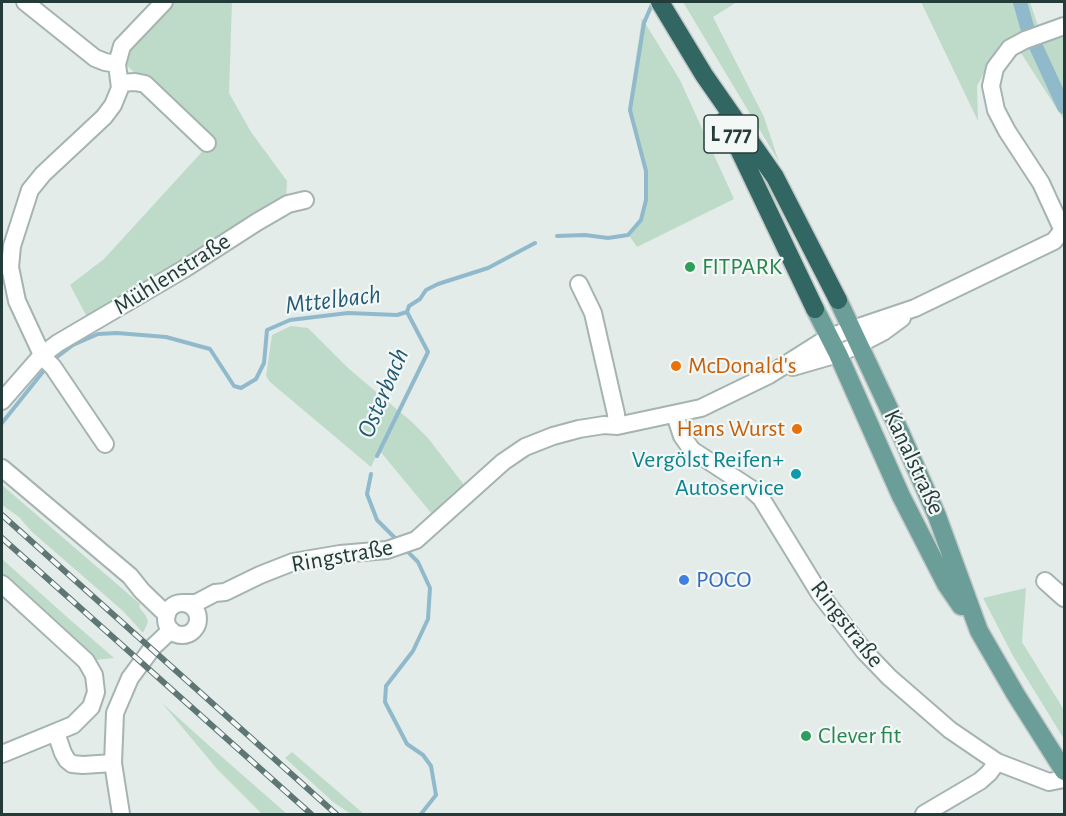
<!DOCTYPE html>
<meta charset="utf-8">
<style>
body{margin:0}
#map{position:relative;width:1066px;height:816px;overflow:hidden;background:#e3ece9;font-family:"Alegreya Sans",sans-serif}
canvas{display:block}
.frame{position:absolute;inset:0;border:3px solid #243c39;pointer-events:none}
</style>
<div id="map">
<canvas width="1066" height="816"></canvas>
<div class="frame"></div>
</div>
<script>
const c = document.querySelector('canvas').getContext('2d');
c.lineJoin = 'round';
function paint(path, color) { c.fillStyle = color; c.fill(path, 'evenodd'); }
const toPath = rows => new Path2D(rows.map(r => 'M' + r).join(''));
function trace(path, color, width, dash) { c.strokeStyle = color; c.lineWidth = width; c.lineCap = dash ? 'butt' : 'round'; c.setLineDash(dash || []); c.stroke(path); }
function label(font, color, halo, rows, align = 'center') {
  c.font = font + ' "Alegreya Sans",sans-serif'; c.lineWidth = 4.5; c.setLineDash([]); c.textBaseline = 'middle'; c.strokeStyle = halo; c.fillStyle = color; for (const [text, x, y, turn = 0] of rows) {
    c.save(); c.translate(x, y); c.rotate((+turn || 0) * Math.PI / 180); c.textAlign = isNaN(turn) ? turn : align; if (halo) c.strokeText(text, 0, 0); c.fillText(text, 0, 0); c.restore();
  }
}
paint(toPath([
 [172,2,232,2,229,93,251,132,287,181,286,200,258,225,173,285,95,332,70,285,104,259,210,143,121,60,128,43],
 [683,2,737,2,713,17,764,117,779,162],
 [921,2,1030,2,1039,29,1006,44,986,69,977,86,978,121],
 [642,18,680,80,734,199,637,247,628,234,640,219,645,200,645,171,628,110],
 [1064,32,1064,120,1019,50],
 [291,326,308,328,348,368,413,423,428,438,464,485,432,514,379,450,371,467,270,382,266,376,272,335],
 [2,485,140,604,139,607,146,616,148,622,143,633,123,611,31,531,19,517,2,505],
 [2,559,67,617,114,658,95,660,2,573],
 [1026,588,1022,642,1064,710,1064,739,1013,656,983,598],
 [162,703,205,742,287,814,262,814,217,769],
 [292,752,364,814,351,814,333,802,285,758]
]), '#bedbca');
trace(toPath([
 [557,236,585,235,608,238,628,235,641,220,646,200,646,171,630,110,644,23,653,2],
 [53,360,73,345,98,334,117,333,166,337,210,349,234,386,241,388,256,379,264,363,267,330,290,320,348,313,397,315,407,312,409,306,420,299,426,290,438,284,488,268,535,243],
 [2,423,46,368],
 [377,456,428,352,407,312],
 [371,474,367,494,377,520,398,541],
 [405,549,418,562,430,588,428,619,413,651,386,686,385,702,407,744,423,755,431,766,436,795,421,814]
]), '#90bacc', 4);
trace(toPath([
 [1020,2,1027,27,1064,107]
]), '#90bacc', 14);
const minor = toPath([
 [25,2,95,58,105,62,117,64],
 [1064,26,1025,40,1010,48,995,68,991,86,996,110,1007,131,1041,183,1064,233],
 [120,83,135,82,145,84,207,143],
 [579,284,593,313,616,414,617,426],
 [793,367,838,354,860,344,883,332,902,318],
 [2,401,42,355,58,343,184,269,257,222,288,204,305,200],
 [675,415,682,436,692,450,750,488,761,498,820,594,864,651,889,677,950,730,997,762,1049,782,1064,779],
 [105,444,53,367,43,357,17,301,10,267,12,246,30,190,43,174,104,117,113,105,120,88,117,64,122,46,164,2],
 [2,468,130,576,142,591,167,615],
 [1045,581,1064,598],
 [2,584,86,661,94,675,96,692,91,707,73,725,2,754],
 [184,603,196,603,215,593,225,592,260,575,293,562,340,554,387,550,416,540,503,462,525,447,553,436,579,429,604,425,617,426,701,408,769,375,829,337,915,308,1054,241,1062,231],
 '166 619a16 16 0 1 1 32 0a16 16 0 1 1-32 0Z',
 [56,733,63,753,67,760,72,764,83,765,113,763],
 [121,814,113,763,115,713,130,678,153,647,171,630],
 [924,814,980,781,989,773,997,762]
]);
const major = toPath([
 [838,300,900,432,937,516,979,631,1016,695,1064,771],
 [815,309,838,354,901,496,946,584,961,606]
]);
const highway = toPath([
 [660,2,704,75,775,177,838,300],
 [725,120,815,309]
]);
trace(minor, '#a6b4b1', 20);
trace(major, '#c2c8c8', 21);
trace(highway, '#c2c8c8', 21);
trace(minor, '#fff', 16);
trace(major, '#6b9e98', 18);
trace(highway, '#326662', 18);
const rail = toPath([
 [2,515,336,814],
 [2,538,311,814]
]);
trace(rail, '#5f7774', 6);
trace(rail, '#f3f8f7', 4, [11]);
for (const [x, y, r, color] of [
 [690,267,6,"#2e9e5b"],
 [676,366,6,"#e8710a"],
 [797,429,6,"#e8710a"],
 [796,474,6,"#0f9aa8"],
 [684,580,6,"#3f7fe0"],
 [806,736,6,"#2e9e5b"]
]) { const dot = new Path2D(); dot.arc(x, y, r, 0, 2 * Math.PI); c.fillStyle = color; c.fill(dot); trace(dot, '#f3f8f7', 2); }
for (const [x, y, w] of [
 [731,134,54]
]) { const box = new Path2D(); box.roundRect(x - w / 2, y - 19, w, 38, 4.5); c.fillStyle = '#f3f8f7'; c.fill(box); trace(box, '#243c39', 1.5); }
label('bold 22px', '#243c39', null, [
 ["L 777",731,134]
]);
label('24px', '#27864d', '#f3f8f7', [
 ["FITPARK",702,267],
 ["Clever fit",818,736]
], 'left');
label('24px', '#243c39', '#f3f8f7', [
 ["Mühlenstraße",172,274,-32],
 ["Kanalstraße",914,462,65],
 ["Ringstraße",342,556,-10],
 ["Ringstraße",847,624,52]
]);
label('24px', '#c56008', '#f3f8f7', [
 ["McDonald's",688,366],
 ["Hans Wurst",785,429,"right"]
], 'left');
label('24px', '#0d838f', '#f3f8f7', [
 ["Vergölst Reifen+",784,460],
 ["Autoservice",784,488]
], 'right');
label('24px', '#366cbe', '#f3f8f7', [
 ["POCO",696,580]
], 'left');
label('italic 26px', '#235a73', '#f3f8f7', [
 ["Mttelbach",333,300,-7],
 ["Osterbach",383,393,-67]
]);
</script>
